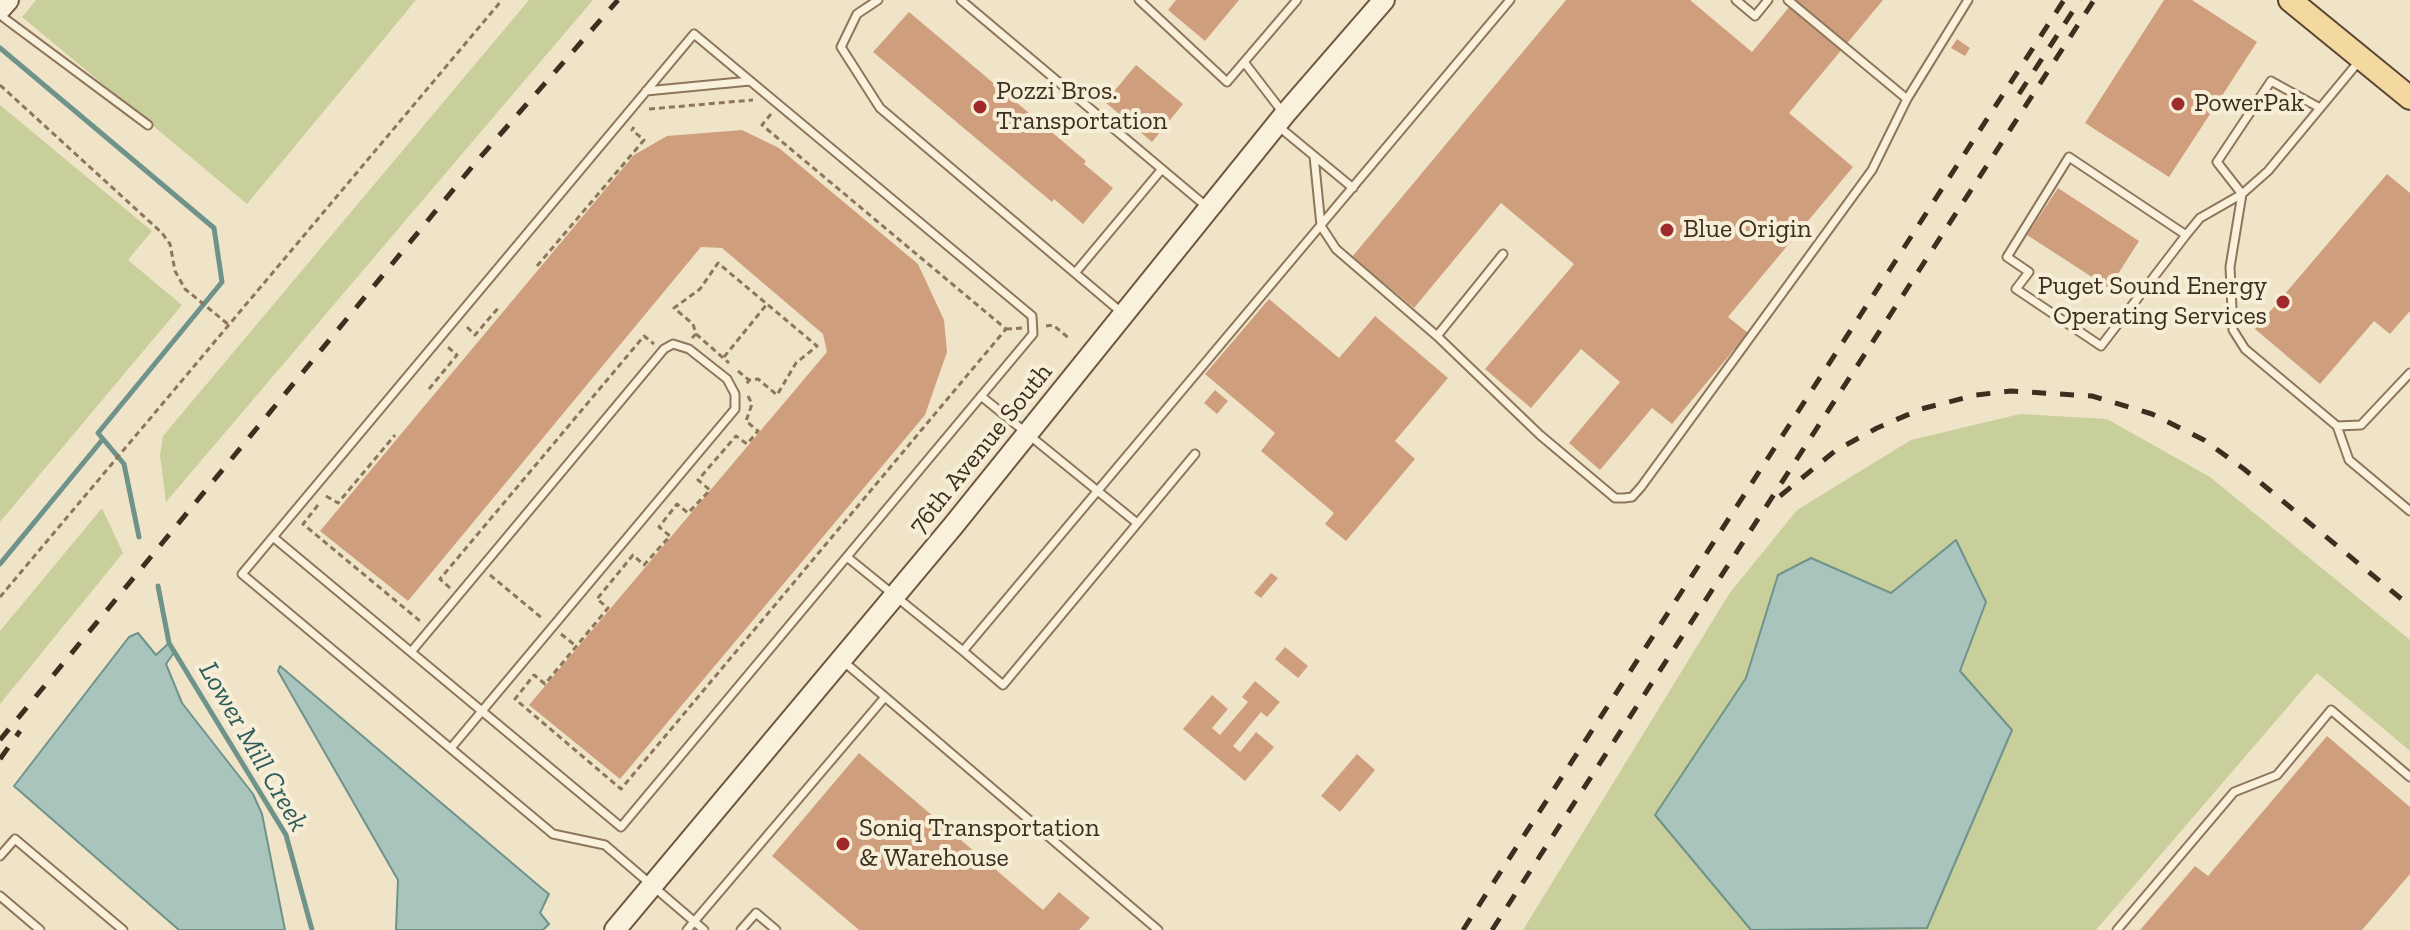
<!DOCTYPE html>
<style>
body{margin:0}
canvas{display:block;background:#f0e4c8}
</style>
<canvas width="2410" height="930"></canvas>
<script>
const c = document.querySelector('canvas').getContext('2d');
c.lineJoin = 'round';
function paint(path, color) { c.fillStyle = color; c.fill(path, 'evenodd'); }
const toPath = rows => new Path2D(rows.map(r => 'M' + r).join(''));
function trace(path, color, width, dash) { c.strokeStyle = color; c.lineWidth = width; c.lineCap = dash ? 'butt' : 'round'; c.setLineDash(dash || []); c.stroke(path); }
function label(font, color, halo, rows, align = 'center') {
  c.font = font + ' "Zilla Slab",serif'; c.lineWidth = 8; c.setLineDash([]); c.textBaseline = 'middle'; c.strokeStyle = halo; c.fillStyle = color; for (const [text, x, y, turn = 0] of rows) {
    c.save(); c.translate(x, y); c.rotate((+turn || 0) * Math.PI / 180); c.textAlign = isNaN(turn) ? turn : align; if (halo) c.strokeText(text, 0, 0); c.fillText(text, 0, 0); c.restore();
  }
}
paint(toPath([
 [36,0,416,0,247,204,22,17],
 [529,0,593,0,166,502,160,455,163,436],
 [0,105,152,231,128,260,182,305,0,522],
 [2020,414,2107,419,2210,477,2410,640,2410,751,2317,673,2096,930,1523,930,1729,594,1797,510,1911,440],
 [102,508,123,553,0,704,0,631]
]), '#c9cf9b');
const water = toPath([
 [1956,540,1986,602,1960,671,2012,730,1927,928,1751,930,1655,815,1746,678,1778,575,1811,558,1891,593,1956,540],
 [138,633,156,655,169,643,175,651,166,664,182,703,253,794,262,814,285,930,179,930,14,786,129,637,138,633],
 [280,666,545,891,549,894,540,913,549,924,543,930,396,930,398,880,278,671,280,666]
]);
paint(water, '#a9c4bc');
trace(water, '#6f938a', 2);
trace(toPath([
 [0,48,214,228,222,282,98,433,124,464,139,537],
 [0,564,103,439],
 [158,586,169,643,286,835,312,930]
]), '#6f938a', 5);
paint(toPath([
 [1176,0,1239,0,1205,41,1168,10],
 [1566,0,1690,0,1752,52,1795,0,1883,0,1789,113,1853,167,1728,317,1748,333,1672,424,1652,408,1600,470,1569,443,1620,382,1581,349,1531,408,1485,369,1574,264,1501,203,1414,308,1352,257],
 [2164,0,2192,0,2257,42,2169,177,2085,123],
 [909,12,1086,161,1084,164,1113,188,1083,224,1054,199,1052,202,873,52],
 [1957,39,1970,48,1965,56,1951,48],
 [1136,65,1183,104,1152,142,1105,102],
 [742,130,779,148,918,264,944,320,947,352,925,415,620,779,529,705,827,352,823,334,722,248,701,247,408,601,320,531,634,155,667,136],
 [2387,174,2410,193,2410,311,2390,334,2374,321,2320,384,2255,329],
 [2058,188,2139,241,2109,288,2027,235],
 [1269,299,1339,358,1375,316,1448,378,1395,441,1415,459,1346,541,1325,524,1334,513,1261,451,1275,433,1205,374],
 [1215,390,1228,401,1217,414,1204,403],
 [1271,573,1278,578,1261,598,1254,593],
 [1285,647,1308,666,1298,678,1275,659],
 [1255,681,1280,702,1267,717,1261,712,1233,746,1240,752,1256,732,1274,747,1245,781,1183,729,1212,695,1228,709,1212,728,1220,735,1248,702,1242,697],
 [2327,736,2410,807,2410,874,2362,930,2140,930,2195,866,2208,876],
 [859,753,1043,910,1059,892,1090,918,1079,930,859,930,772,856],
 [1357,754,1375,770,1340,812,1321,796]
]), '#cf9f7d');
const lane = toPath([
 [878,0,857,14,841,47,880,108,1121,312],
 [961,0,1207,207],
 [1139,0,1227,82,1297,0],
 [1736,0,1755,16,1768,0],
 [1788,0,1907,99,1968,0],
 [0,15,148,125],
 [1244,62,1284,114],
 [646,91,750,81],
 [2320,108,2271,81,2217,162,2242,194,2230,267,2233,330,2245,349,2337,426,2361,425,2410,373],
 [1278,126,1353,188],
 [1314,156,1321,226,1336,249,1437,336,1540,435,1615,498,1624,498,1632,497,1641,487,1872,170,1907,99],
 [2186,235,2101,346,2016,289,2029,272,2007,257,2069,157,2186,235,2200,218,2242,194,2268,171,2360,60],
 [1075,273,1162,169],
 [1437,336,1503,254],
 [981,396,1137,523],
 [2337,426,2349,460,2410,511],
 [273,537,694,34,1032,316,1033,334,621,827,273,537,242,574,553,834,605,845,704,930],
 [847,557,963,651,1510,0],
 [963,651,1003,685,1195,454],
 [411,652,664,349,673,344,689,349,727,379,735,394,735,409,451,748],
 [843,661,1158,930],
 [0,856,15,839,123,930],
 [0,896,40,930],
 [687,930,885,697],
 [741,930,756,913,776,930],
 [2117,930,2234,792,2277,775,2331,710,2410,777]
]);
const secondary = toPath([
 [0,9,8,0],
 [615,930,953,526,1285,114,1384,0]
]);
const primary = toPath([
 [2290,0,2410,98]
]);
trace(lane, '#8d765c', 11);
trace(secondary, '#6f573f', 24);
trace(primary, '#5b4430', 26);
trace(toPath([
 [0,85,162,233,170,244,175,271,185,289,229,325],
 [649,109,753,100],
 [537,266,644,140,632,130,634,127],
 [1046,326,1053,325,1070,339],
 [467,327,475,335,499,307],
 [1006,329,1023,328],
 [696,334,729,363],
 [692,338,696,334,693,324,674,308,700,289,718,263,817,346,796,363,777,395,758,379,749,380,746,385],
 [724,357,767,304],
 [738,371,749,380],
 [429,389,457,355,448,347],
 [748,396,752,404,746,421,758,431,747,444,736,436,698,480,710,490,688,513,677,504,659,527,670,536,644,565,633,555,597,599,608,608,545,684,534,675,515,699,621,789,1006,329,762,125,771,114],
 [326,496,338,503,395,435],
 [318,505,303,524,420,621],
 [490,575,543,619],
 [450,588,440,579,644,336,654,344],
 [0,597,502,0],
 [561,634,576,646]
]), '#8d765c', 3, [6, 4]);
trace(lane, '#faf1dc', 7);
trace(secondary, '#faf1dc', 20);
trace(primary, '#f3d9a0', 22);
trace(toPath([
 [2019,94,2080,0],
 [1780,496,1835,451,1877,428,1921,409,1976,395,2011,391,2092,396,2152,414,2204,440,2244,469,2410,606],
 [0,740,476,162,618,0],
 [0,759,20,731],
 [1463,930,2064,0],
 [1492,930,2094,0]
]), '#3d2e20', 5, [14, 14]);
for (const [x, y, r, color] of [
 [2178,104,8,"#9e2a2b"],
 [980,107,8,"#9e2a2b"],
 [1667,230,8,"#9e2a2b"],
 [2283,302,8,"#9e2a2b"],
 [843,844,8,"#9e2a2b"]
]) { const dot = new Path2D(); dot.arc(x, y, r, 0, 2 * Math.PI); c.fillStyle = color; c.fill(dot); trace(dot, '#f7eed8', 3); }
label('26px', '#3d2e20', '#f7eed8', [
 ["Pozzi Bros.",996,92],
 ["Transportation",996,122],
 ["PowerPak",2194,104],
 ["Blue Origin",1683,230],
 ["Puget Sound Energy",2267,287,"right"],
 ["Operating Services",2267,317,"right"],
 ["Soniq Transportation",859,829],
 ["& Warehouse",859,859]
], 'left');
label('26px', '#3d2e20', '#f7eed8', [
 ["76th Avenue South",981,449,-51]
]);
label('italic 28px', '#2f5d5a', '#f7eed8', [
 ["Lower Mill Creek",253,747,60]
]);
</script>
